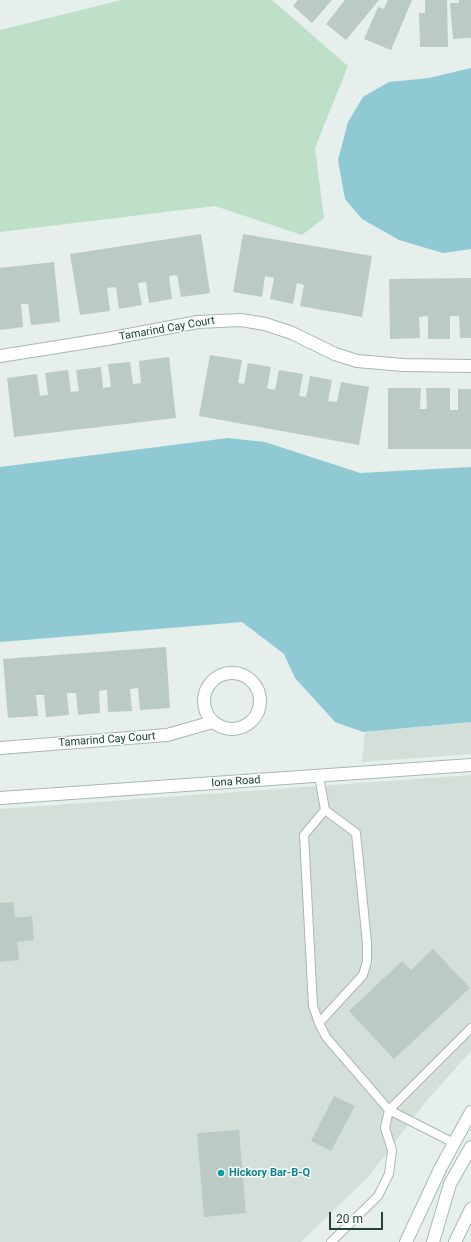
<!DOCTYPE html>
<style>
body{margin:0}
#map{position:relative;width:471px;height:1242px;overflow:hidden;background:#e6efeb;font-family:Roboto,sans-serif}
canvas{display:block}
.scale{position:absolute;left:329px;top:1212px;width:54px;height:18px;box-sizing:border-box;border:2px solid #24423a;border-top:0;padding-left:5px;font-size:12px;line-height:14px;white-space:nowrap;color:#24423a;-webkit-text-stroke:3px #f7fbf9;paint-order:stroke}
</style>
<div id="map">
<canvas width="471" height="1242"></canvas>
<div class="scale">20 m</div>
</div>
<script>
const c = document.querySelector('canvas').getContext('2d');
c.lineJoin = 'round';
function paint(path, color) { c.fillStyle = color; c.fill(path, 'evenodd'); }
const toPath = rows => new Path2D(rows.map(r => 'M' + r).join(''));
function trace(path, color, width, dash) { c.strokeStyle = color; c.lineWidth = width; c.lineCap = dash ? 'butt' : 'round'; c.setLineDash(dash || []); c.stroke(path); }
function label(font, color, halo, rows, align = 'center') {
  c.font = font + ' Roboto,sans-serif'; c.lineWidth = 3; c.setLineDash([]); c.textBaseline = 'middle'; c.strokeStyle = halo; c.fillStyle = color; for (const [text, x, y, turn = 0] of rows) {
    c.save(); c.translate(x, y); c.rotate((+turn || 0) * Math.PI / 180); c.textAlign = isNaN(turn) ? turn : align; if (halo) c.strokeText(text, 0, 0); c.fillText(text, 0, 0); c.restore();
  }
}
paint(toPath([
 [471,722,471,754,362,762,365,732],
 [471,775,471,1051,428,1099,368,1177,301,1242,0,1242,0,809]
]), '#d4dfda');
paint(toPath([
 [122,0,272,0,348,66,315,148,324,218,302,235,215,206,0,232,0,30]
]), '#bfe0c8');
paint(toPath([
 [471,68,471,249,443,253,399,240,362,219,345,199,338,160,348,122,363,97,389,82,429,78],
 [228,438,265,442,360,473,471,467,471,722,363,732,335,722,295,678,284,654,242,622,0,642,0,467]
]), '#8ec9d4');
paint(toPath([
 [298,0,332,0,312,23,293,6],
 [345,0,379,0,346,40,326,24],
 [388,0,412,0,391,50,364,39,378,7,384,9],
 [425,0,447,0,448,47,420,47,419,13,425,13],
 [459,0,471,0,471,38,453,39,450,3,459,3],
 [201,234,210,293,181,297,177,275,169,276,172,299,149,303,146,282,138,283,142,305,119,309,116,287,107,288,110,311,80,315,70,254],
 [243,234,372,256,362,317,300,306,304,285,297,283,293,304,270,299,274,278,265,276,262,297,233,292],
 [54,262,60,322,31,325,28,304,21,304,23,327,0,330,0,268],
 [471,278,471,338,460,338,459,316,450,316,450,339,428,339,428,316,419,317,420,338,390,339,389,279],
 [210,355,242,360,238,383,244,384,248,363,271,367,267,388,275,390,279,370,303,374,299,396,306,397,310,376,332,380,328,401,337,402,341,382,369,387,359,445,199,416],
 [169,357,176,418,14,437,7,378,37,374,40,396,48,395,45,373,68,370,71,392,79,391,76,370,101,367,103,388,111,387,108,364,130,362,133,384,141,383,139,361],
 [388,388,421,388,420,409,427,409,426,388,450,388,450,410,458,410,458,389,471,389,471,449,388,449],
 [166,647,170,708,140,710,138,688,130,689,132,711,108,712,107,690,99,691,100,713,78,715,76,693,67,693,69,715,46,717,44,695,36,695,38,716,8,718,3,659],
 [13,902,15,918,32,916,34,940,17,942,19,960,0,962,0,903],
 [433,949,470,988,394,1059,349,1011,402,961,411,970],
 [334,1096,355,1106,331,1151,311,1141],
 [239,1130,246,1213,204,1217,197,1133]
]), '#bbcac4');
const service = toPath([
 [319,776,325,810,304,835,313,1006,319,1023,326,1037,389,1110,454,1143],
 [319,1023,363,975,367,961,367,943,356,833,325,810],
 [331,1242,378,1196,389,1174,392,1150,385,1128,389,1110,471,1028]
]);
const minor = toPath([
 [0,356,107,339,198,322,241,320,265,324,292,333,335,354,357,361,403,365,471,366],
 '204 701a28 28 0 1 1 56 0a28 28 0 1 1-56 0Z',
 [0,748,167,735,213,722]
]);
const tertiary = toPath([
 [0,798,471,765]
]);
const secondary = toPath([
 [406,1242,441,1167,471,1112],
 [433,1242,450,1184,471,1147],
 [455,1242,471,1209]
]);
trace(service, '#a8b8b2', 10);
trace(minor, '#a8b8b2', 14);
trace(tertiary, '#a8b8b2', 14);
trace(secondary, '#a4bbb3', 14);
trace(service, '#fff', 8);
trace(minor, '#fff', 12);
trace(tertiary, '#fff', 12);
trace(secondary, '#fff', 12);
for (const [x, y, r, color] of [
 [221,1173,4,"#0f9aa8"]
]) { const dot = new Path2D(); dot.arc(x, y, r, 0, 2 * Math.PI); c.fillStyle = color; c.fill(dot); trace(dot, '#f7fbf9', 1.5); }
label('11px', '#24423a', '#f7fbf9', [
 ["Tamarind Cay Court",167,329,-10],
 ["Tamarind Cay Court",107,740,-4],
 ["Iona Road",236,782,-4]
]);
label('bold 11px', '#0d838f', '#f7fbf9', [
 ["Hickory Bar-B-Q",229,1173]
], 'left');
</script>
